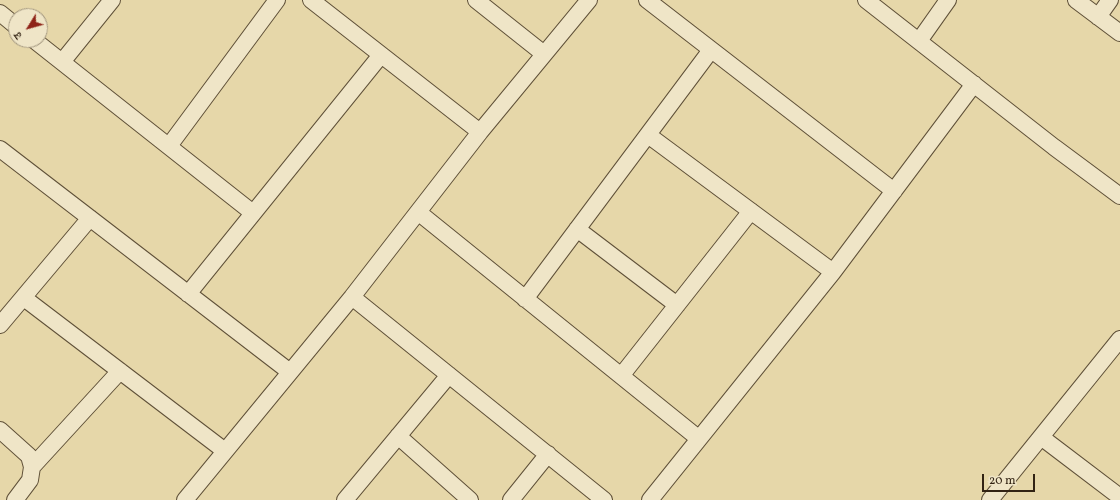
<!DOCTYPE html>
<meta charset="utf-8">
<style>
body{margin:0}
#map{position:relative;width:1120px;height:500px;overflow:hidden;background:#e6d7a9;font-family:Vollkorn,"Noto Serif Devanagari",serif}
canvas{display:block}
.north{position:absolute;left:8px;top:8px;width:40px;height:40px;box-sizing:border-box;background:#efe5c7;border:1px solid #a3977f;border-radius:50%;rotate:233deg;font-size:11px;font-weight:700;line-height:16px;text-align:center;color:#322313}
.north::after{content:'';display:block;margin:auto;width:14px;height:18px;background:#8f2418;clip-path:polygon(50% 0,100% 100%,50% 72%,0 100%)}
.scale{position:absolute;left:982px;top:474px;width:53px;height:18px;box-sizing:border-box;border:2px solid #322313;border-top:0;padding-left:5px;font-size:12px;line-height:14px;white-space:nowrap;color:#322313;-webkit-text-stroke:3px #efe5c7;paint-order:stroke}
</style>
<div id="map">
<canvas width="1120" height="500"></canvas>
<div class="north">उ</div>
<div class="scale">20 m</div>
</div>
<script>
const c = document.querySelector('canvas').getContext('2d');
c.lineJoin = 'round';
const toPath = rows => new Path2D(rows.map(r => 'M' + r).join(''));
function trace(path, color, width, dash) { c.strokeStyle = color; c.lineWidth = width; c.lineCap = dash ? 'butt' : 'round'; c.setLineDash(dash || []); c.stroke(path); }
const minor = toPath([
 [311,0,480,132],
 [476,0,544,54],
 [647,0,894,191],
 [866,0,1054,147,1120,196],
 [1076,0,1120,33],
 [0,13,16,26],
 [1098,17,1110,0],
 [34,40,253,213],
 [919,41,948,0],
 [62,62,112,0],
 [648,135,833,272],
 [169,146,277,0],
 [0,149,290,372],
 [418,212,698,438],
 [577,229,677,305],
 [188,294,381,55],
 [352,297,604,500],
 [24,298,225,451],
 [525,299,711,50],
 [0,325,90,218],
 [621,376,751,211],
 [0,430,29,456,32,467,30,480,15,500],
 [398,436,470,500],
 [1041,437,1120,497],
 [32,467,120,371],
 [185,500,352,297,480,132,589,0],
 [345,500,449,375],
 [511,500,548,454],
 [650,500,833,272,974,84],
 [990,500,1120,339]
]);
trace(minor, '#5f5038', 18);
trace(minor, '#efe5c7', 16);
</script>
